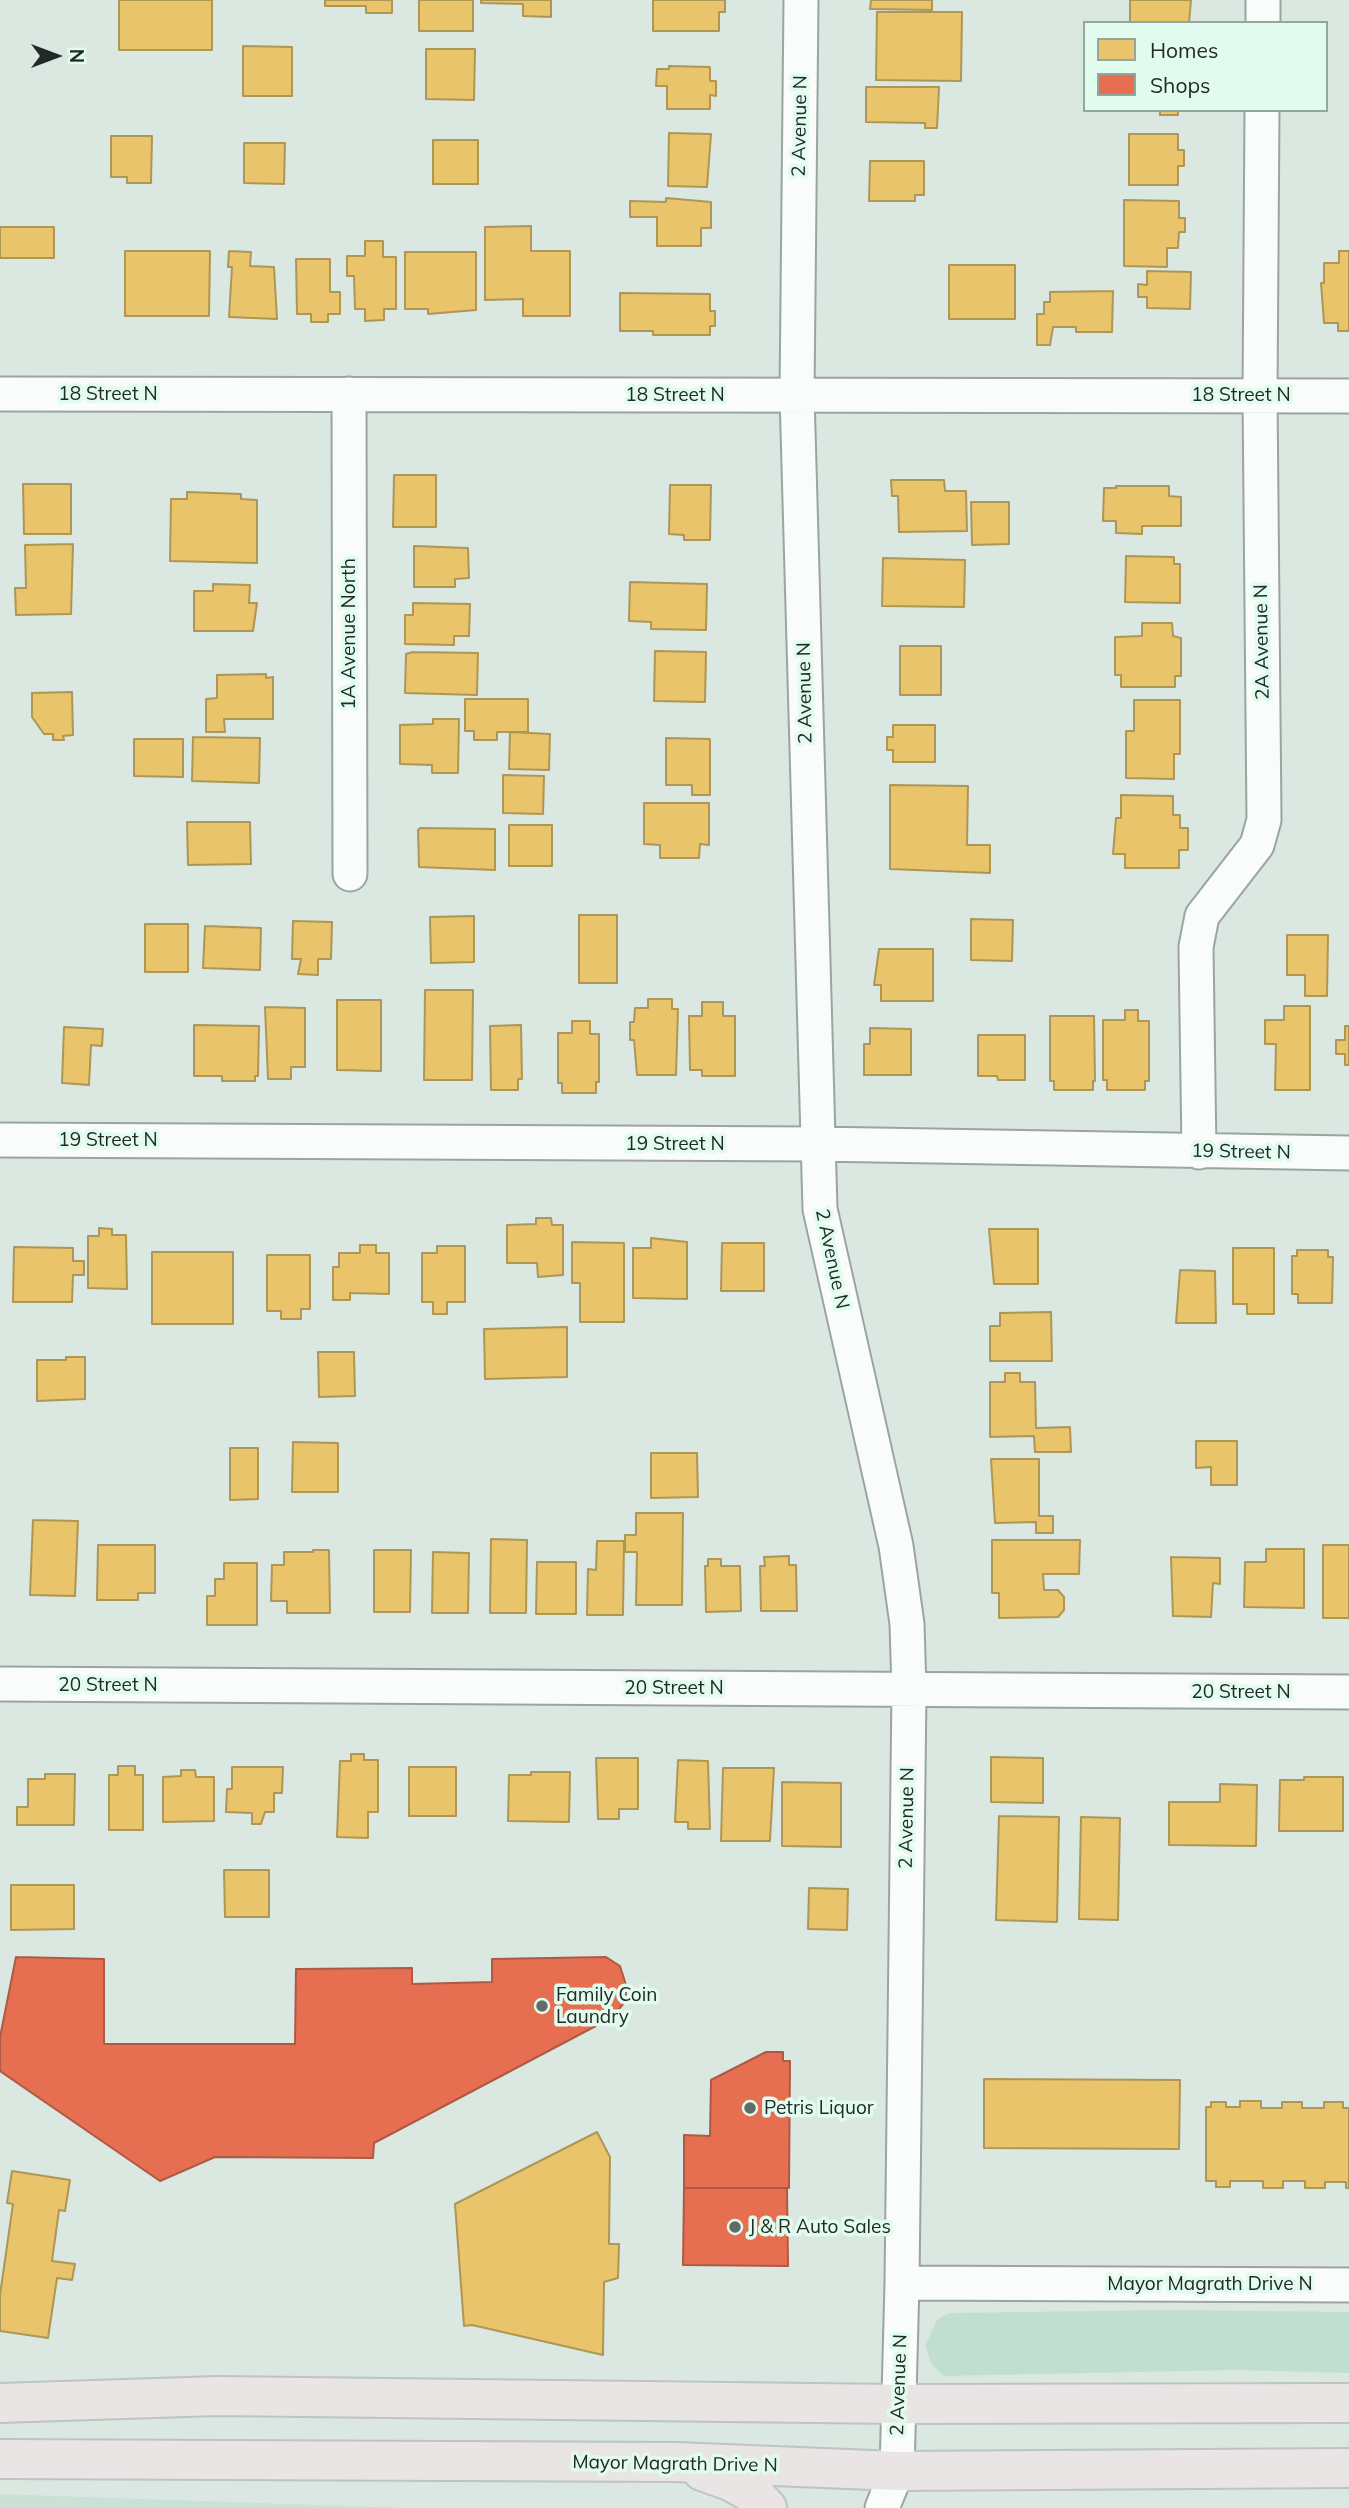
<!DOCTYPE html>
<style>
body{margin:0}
#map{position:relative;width:1349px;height:2508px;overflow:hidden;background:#dae8e1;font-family:Mulish,sans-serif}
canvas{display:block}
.legend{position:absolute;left:1083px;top:21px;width:245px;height:91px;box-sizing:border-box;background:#e1fbef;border:2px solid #94a79f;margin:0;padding:9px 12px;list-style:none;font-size:21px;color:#212a26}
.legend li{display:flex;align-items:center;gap:14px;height:35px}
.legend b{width:35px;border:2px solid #94a79f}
.north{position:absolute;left:21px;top:21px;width:70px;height:70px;-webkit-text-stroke:5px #e1fbef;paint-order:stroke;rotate:90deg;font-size:19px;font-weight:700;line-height:28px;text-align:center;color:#212a26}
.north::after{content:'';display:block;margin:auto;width:24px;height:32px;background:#212a26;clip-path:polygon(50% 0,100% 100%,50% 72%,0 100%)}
</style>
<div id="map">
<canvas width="1349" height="2508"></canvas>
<ul class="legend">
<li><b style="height:19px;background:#e9c46a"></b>Homes</li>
<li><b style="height:19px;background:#e76f51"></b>Shops</li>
</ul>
<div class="north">N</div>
</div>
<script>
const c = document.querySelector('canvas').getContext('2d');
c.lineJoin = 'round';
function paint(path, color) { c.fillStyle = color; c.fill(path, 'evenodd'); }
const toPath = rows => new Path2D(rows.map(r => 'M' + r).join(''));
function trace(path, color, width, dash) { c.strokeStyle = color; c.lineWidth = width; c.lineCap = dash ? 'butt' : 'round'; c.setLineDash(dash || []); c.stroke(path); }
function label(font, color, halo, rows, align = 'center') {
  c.font = font + ' Mulish,sans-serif'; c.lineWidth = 7; c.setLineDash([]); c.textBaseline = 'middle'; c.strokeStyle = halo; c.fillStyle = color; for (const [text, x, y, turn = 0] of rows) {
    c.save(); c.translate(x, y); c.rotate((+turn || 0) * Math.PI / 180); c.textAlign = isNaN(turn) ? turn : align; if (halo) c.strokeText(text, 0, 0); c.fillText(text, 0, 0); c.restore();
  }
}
paint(toPath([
 [0,2494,404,2508,0,2508]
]), '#cae2d6');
paint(toPath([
 [1169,2310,1349,2312,1349,2373,1237,2370,944,2376,932,2365,925,2346,937,2320,949,2313]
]), '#c1dfd1');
const homes = toPath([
 [119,0,212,0,212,50,119,50,119,0],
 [325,0,392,0,392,13,366,13,366,6,325,6,325,0],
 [419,0,473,0,473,31,419,31,419,0],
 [481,0,551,0,551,17,523,16,523,4,481,3,481,0],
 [653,0,725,0,725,12,719,12,719,31,653,31,653,0],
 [871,0,932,0,932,10,870,9,871,0],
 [1130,0,1191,0,1189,23,1130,23,1130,0],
 [877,12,962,12,961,81,876,80,877,12],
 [243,46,292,47,292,96,243,96,243,46],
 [426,49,475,49,474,100,426,99,426,49],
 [669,66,710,67,710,81,716,81,716,96,710,95,710,109,667,109,667,86,656,86,657,69,669,69,669,66],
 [866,87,939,87,937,128,925,128,925,123,866,122,866,87],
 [1160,110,1178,110,1178,115,1160,115,1160,110],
 [669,133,711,134,707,187,668,186,669,133],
 [1129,134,1178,134,1178,150,1184,150,1184,166,1178,166,1178,185,1129,185,1129,134],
 [111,136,152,136,151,183,127,183,127,177,111,177,111,136],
 [433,140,478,140,478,184,433,184,433,140],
 [244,143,285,143,284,184,244,183,244,143],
 [870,161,924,161,924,195,915,195,915,201,869,201,870,161],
 [666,198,711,202,711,228,701,228,701,246,657,246,657,217,630,217,630,201,666,202,666,198],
 [1124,200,1179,201,1179,218,1185,218,1185,232,1179,232,1178,248,1167,248,1167,267,1124,266,1124,200],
 [531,226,531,251,570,251,570,316,523,316,523,299,485,300,485,227,531,226],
 [0,227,54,227,54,258,0,258,0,227],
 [365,241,383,241,383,257,396,257,396,309,384,309,384,320,365,321,365,309,355,309,354,276,347,276,347,256,365,256,365,241],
 [125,251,210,251,209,316,125,316,125,251],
 [229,251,251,252,250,266,274,267,277,319,229,317,232,267,228,267,229,251],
 [1339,251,1349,251,1349,331,1338,331,1338,323,1324,323,1321,283,1324,283,1324,263,1339,263,1339,251],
 [405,252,476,252,476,310,428,314,428,309,405,309,405,252],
 [296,259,330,259,330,292,340,292,340,314,328,314,328,322,311,322,311,314,297,314,296,259],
 [949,265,1015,265,1015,319,949,319,949,265],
 [1147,271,1191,272,1190,309,1147,308,1147,297,1138,297,1138,284,1147,285,1147,271],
 [1113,291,1112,332,1076,332,1076,327,1053,327,1050,345,1037,345,1037,314,1044,314,1044,302,1050,302,1050,292,1113,291],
 [620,293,710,294,710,311,715,311,715,326,710,326,710,335,653,335,653,331,620,331,620,293],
 [394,475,436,475,436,527,393,527,394,475],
 [891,480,944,480,945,491,966,491,967,531,899,532,898,496,892,496,891,480],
 [23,484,71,484,71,534,24,534,23,484],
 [670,485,711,485,710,540,684,540,684,535,669,534,670,485],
 [1116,486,1169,486,1169,496,1181,497,1181,526,1142,526,1142,534,1116,533,1116,521,1103,521,1104,488,1116,488,1116,486],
 [187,492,241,494,241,499,257,500,257,563,170,561,171,499,187,499,187,492],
 [971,502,1009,502,1009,544,972,545,971,502],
 [73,544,71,614,16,615,15,588,26,588,25,545,73,544],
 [414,546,468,548,469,578,455,579,455,587,414,587,414,546],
 [1126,556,1174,557,1174,564,1180,564,1180,603,1125,602,1126,556],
 [883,558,965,560,964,607,882,606,883,558],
 [630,582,707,584,706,630,651,629,651,622,629,621,630,582],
 [213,584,250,585,249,603,257,603,253,631,194,631,194,591,213,591,213,584],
 [413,603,470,604,469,636,454,636,454,645,405,644,405,615,413,615,413,603],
 [1142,623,1172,623,1173,636,1181,638,1181,676,1175,676,1175,687,1121,687,1121,675,1115,675,1115,637,1142,636,1142,623],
 [900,646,941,646,941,695,900,695,900,646],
 [655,651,706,652,705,702,654,701,655,651],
 [413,652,478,653,477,695,405,693,406,654,413,652],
 [266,674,266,678,273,677,273,719,224,719,225,732,206,732,206,699,217,698,217,675,266,674],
 [72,692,73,735,63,736,64,740,53,740,53,734,44,734,32,717,32,693,72,692],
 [465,699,528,699,528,732,497,732,497,740,474,740,474,731,465,731,465,699],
 [1134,700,1180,700,1180,754,1174,754,1174,779,1126,778,1126,731,1134,731,1134,700],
 [433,719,459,719,458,773,432,773,432,765,400,764,400,725,433,724,433,719],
 [893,725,935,725,935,762,893,762,893,750,887,750,887,737,893,737,893,725],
 [510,732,550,734,549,770,509,769,510,732],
 [193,737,260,738,259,783,192,781,193,737],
 [666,738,710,739,710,795,692,795,692,785,666,785,666,738],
 [134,739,183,739,183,777,134,776,134,739],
 [503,775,544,776,543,814,503,813,503,775],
 [890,785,968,786,967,845,990,845,990,873,890,869,890,785],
 [1121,795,1173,796,1173,815,1180,815,1180,828,1188,828,1188,850,1179,850,1179,868,1125,868,1125,854,1113,854,1116,818,1121,818,1121,795],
 [644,803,709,803,709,845,700,844,699,858,660,858,660,845,644,844,644,803],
 [187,822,250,822,251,864,188,865,187,822],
 [509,825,552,825,552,866,509,866,509,825],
 [420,828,495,829,495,870,419,867,418,830,420,828],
 [579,915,617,915,617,983,579,983,579,915],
 [474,916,474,962,431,963,430,917,474,916],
 [971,919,1013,920,1012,961,971,960,971,919],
 [293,921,332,922,331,959,318,959,318,975,298,974,301,959,292,959,293,921],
 [145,924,188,924,188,972,145,972,145,924],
 [205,926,261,928,260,970,203,968,205,926],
 [1287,935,1328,935,1327,996,1305,996,1305,975,1287,975,1287,935],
 [879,949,933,949,933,1001,881,1001,881,985,874,985,879,949],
 [425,990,473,990,472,1080,424,1080,425,990],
 [648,999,672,999,672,1009,678,1009,676,1075,637,1075,634,1040,630,1040,630,1022,634,1022,635,1008,648,1008,648,999],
 [337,1000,381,1000,381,1071,337,1070,337,1000],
 [702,1002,723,1002,723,1016,735,1016,735,1076,702,1076,702,1070,690,1070,689,1016,702,1016,702,1002],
 [1284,1006,1310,1006,1310,1090,1275,1090,1276,1044,1265,1044,1265,1020,1284,1020,1284,1006],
 [265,1007,305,1008,305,1067,291,1067,291,1079,268,1079,265,1007],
 [1125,1010,1138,1010,1138,1021,1149,1021,1149,1081,1145,1081,1145,1090,1107,1090,1107,1080,1103,1080,1103,1020,1125,1020,1125,1010],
 [1050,1016,1094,1016,1095,1081,1093,1081,1093,1090,1054,1090,1054,1081,1050,1081,1050,1016],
 [572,1021,590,1021,590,1034,599,1034,599,1082,596,1082,596,1093,562,1093,562,1083,558,1083,558,1033,572,1033,572,1021],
 [194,1025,259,1026,258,1076,255,1076,255,1081,222,1081,222,1076,194,1076,194,1025],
 [521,1025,522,1079,518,1079,518,1090,491,1090,490,1026,521,1025],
 [1345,1026,1349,1026,1349,1065,1345,1065,1345,1054,1336,1054,1336,1040,1345,1040,1345,1026],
 [64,1027,103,1029,102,1046,91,1045,89,1085,62,1083,64,1027],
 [870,1028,911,1029,911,1075,864,1075,864,1044,870,1044,870,1028],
 [978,1035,1025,1035,1025,1080,998,1080,997,1076,978,1076,978,1035],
 [536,1218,551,1218,552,1225,563,1225,563,1275,538,1277,537,1263,507,1263,507,1225,536,1224,536,1218],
 [99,1228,112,1229,112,1235,126,1235,127,1289,88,1288,88,1236,99,1236,99,1228],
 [989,1229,1038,1229,1038,1284,994,1284,989,1229],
 [651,1238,687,1242,687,1299,633,1298,633,1248,651,1248,651,1238],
 [572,1242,624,1243,624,1322,580,1322,580,1283,572,1283,572,1242],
 [722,1243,764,1243,764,1291,721,1291,722,1243],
 [360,1245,376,1245,376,1253,389,1253,389,1294,350,1293,350,1300,333,1300,333,1267,339,1267,339,1253,360,1253,360,1245],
 [437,1246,465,1246,465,1302,447,1302,447,1314,433,1314,433,1302,422,1302,422,1253,437,1253,437,1246],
 [14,1247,73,1248,73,1261,84,1261,84,1275,73,1275,72,1302,13,1302,14,1247],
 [1233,1248,1274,1248,1274,1314,1247,1314,1247,1304,1233,1304,1233,1248],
 [1297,1250,1328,1250,1328,1257,1333,1257,1332,1303,1298,1303,1298,1294,1292,1294,1292,1256,1297,1256,1297,1250],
 [152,1252,233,1252,233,1324,152,1324,152,1252],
 [267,1255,310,1255,310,1309,301,1309,301,1319,281,1319,281,1311,267,1311,267,1255],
 [1180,1270,1215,1271,1216,1323,1176,1323,1180,1270],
 [1051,1312,1052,1361,990,1361,990,1326,1000,1326,1000,1313,1051,1312],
 [567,1327,567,1377,485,1379,484,1329,567,1327],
 [318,1352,354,1352,355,1396,319,1397,318,1352],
 [66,1357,85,1357,85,1399,37,1401,37,1360,66,1360,66,1357],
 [1005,1373,1020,1373,1020,1382,1035,1382,1036,1428,1070,1427,1071,1452,1035,1452,1034,1436,990,1437,990,1382,1005,1382,1005,1373],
 [1196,1441,1237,1441,1237,1485,1211,1485,1211,1467,1196,1468,1196,1441],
 [293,1442,338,1443,338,1492,292,1492,293,1442],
 [230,1448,258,1448,258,1499,230,1500,230,1448],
 [651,1453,697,1453,698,1497,651,1498,651,1453],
 [991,1459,1039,1459,1039,1516,1053,1516,1053,1533,1036,1533,1036,1522,995,1523,991,1459],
 [636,1513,683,1513,682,1605,636,1605,637,1552,625,1552,625,1535,636,1535,636,1513],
 [33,1520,78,1521,75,1596,30,1595,33,1520],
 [491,1539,527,1540,526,1613,490,1613,491,1539],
 [992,1540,1080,1540,1079,1574,1043,1574,1044,1590,1058,1590,1064,1597,1064,1610,1058,1617,999,1618,999,1593,992,1593,992,1540],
 [597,1541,624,1541,623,1615,587,1615,588,1569,596,1570,597,1541],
 [98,1545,155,1545,155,1593,138,1593,138,1600,97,1600,98,1545],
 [1323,1545,1349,1545,1349,1618,1323,1618,1323,1545],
 [1266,1549,1304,1549,1304,1608,1244,1607,1245,1562,1266,1562,1266,1549],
 [313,1550,329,1550,330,1613,287,1613,287,1601,271,1601,272,1565,284,1565,284,1552,313,1552,313,1550],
 [374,1550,411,1550,410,1612,374,1612,374,1550],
 [433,1552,469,1553,468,1613,432,1613,433,1552],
 [789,1556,789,1565,796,1565,797,1611,761,1611,760,1566,765,1566,764,1557,789,1556],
 [1171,1557,1220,1558,1220,1584,1213,1583,1211,1617,1173,1616,1171,1557],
 [708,1559,721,1559,721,1566,740,1566,741,1611,706,1612,705,1566,708,1566,708,1559],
 [537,1562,576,1562,576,1614,536,1614,537,1562],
 [224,1563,257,1563,257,1625,207,1625,207,1596,215,1596,215,1579,224,1579,224,1563],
 [351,1754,364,1754,364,1760,378,1760,378,1812,368,1812,368,1838,337,1837,340,1761,351,1761,351,1754],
 [991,1757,1043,1758,1043,1803,991,1802,991,1757],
 [596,1758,638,1758,638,1809,619,1809,619,1819,598,1819,596,1758],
 [678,1760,708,1761,710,1829,688,1829,688,1822,675,1822,678,1760],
 [118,1766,135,1766,135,1775,143,1775,143,1830,109,1830,109,1775,118,1775,118,1766],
 [232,1767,283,1767,282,1793,274,1793,274,1812,265,1812,261,1824,252,1824,252,1813,226,1812,227,1789,232,1789,232,1767],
 [409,1767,456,1767,456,1816,409,1816,409,1767],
 [723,1768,774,1768,770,1841,721,1841,723,1768],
 [181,1770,195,1770,196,1777,214,1777,214,1821,163,1822,163,1777,181,1776,181,1770],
 [531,1772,570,1772,569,1822,508,1821,509,1775,531,1775,531,1772],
 [45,1774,75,1774,74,1825,17,1825,17,1807,28,1807,28,1779,45,1779,45,1774],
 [1304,1777,1343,1777,1343,1831,1279,1831,1280,1780,1304,1780,1304,1777],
 [782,1782,841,1783,841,1847,782,1846,782,1782],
 [1220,1784,1257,1785,1256,1846,1169,1845,1169,1802,1220,1802,1220,1784],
 [999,1816,1059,1817,1057,1922,996,1920,999,1816],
 [1081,1817,1120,1818,1118,1920,1079,1919,1081,1817],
 [224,1870,269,1870,269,1917,225,1917,224,1870],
 [11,1885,74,1885,74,1929,11,1930,11,1885],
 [809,1888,848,1889,847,1930,808,1929,809,1888],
 [984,2079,1180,2080,1179,2149,984,2148,984,2079],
 [1240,2101,1261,2101,1261,2108,1282,2108,1282,2102,1302,2102,1302,2108,1324,2108,1324,2102,1343,2102,1343,2108,1349,2108,1349,2188,1346,2188,1346,2182,1325,2182,1325,2188,1305,2188,1305,2181,1283,2181,1283,2188,1263,2188,1263,2181,1230,2181,1230,2187,1216,2187,1216,2181,1206,2181,1206,2107,1211,2107,1211,2102,1226,2102,1226,2107,1240,2107,1240,2101],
 [597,2132,610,2157,609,2244,619,2244,618,2278,604,2282,603,2355,472,2325,464,2326,455,2204,597,2132],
 [12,2171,70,2180,65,2211,59,2210,52,2261,75,2264,72,2280,57,2278,48,2338,0,2331,0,2295,13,2204,7,2203,12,2171]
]);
paint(homes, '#e9c46a');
trace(homes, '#ad9656', 2);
const shops = toPath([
 [16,1957,104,1959,104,2044,295,2044,296,1969,412,1968,412,1984,492,1982,492,1959,606,1957,620,1966,627,1988,624,2003,611,2018,374,2143,373,2158,215,2157,160,2181,0,2071,0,2037,16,1957],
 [766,2052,783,2052,783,2061,790,2061,789,2188,684,2188,684,2135,710,2136,711,2080,766,2052],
 [684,2188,787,2188,788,2266,683,2265,684,2188]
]);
paint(shops, '#e76f51');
trace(shops, '#ac5a44', 2);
const minor = toPath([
 [801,0,797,395,820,1209,896,1546,907,1624,909,1690,902,2283,897,2471,882,2508],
 [1263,23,1263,0],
 [0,394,1349,396],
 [349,394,350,874],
 [0,1140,816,1144,1349,1153],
 [1199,1152,1196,947,1202,916,1257,845,1264,820,1260,395,1262,110],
 [0,1684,1349,1692],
 [902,2283,1349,2285]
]);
const major = toPath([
 [0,2403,218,2396,897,2404,1349,2403],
 [0,2459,676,2462,897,2471,1349,2468],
 [702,2471,730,2481,755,2495,767,2508]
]);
trace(minor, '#9aa5a0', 37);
trace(major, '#bdc4c1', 42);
trace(minor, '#f9fcfa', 33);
trace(major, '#e9e5e4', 38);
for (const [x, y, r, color] of [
 [542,2006,7,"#626c67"],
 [750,2108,7,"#626c67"],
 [735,2227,7,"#626c67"]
]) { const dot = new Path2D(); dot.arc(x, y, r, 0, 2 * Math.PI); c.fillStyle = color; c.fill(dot); trace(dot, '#e1fbef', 2.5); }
label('19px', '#212a26', '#e1fbef', [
 ["2 Avenue N",800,126,-89],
 ["18 Street N",108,394],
 ["18 Street N",675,395],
 ["18 Street N",1241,395],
 ["1A Avenue North",349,634,-90],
 ["2A Avenue N",1262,642,-91],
 ["2 Avenue N",805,693,-91],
 ["19 Street N",108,1140],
 ["19 Street N",675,1144],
 ["19 Street N",1241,1152,1],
 ["2 Avenue N",832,1259,78],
 ["20 Street N",108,1685],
 ["20 Street N",674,1688],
 ["20 Street N",1241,1692],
 ["2 Avenue N",907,1818,-89],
 ["Mayor Magrath Drive N",1210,2284],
 ["2 Avenue N",899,2385,-88],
 ["Mayor Magrath Drive N",675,2464,1]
]);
label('19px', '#212a26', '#e1fbef', [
 ["Family Coin",556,1995],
 ["Laundry",556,2017],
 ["Petris Liquor",764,2108],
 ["J & R Auto Sales",749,2227]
], 'left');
</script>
